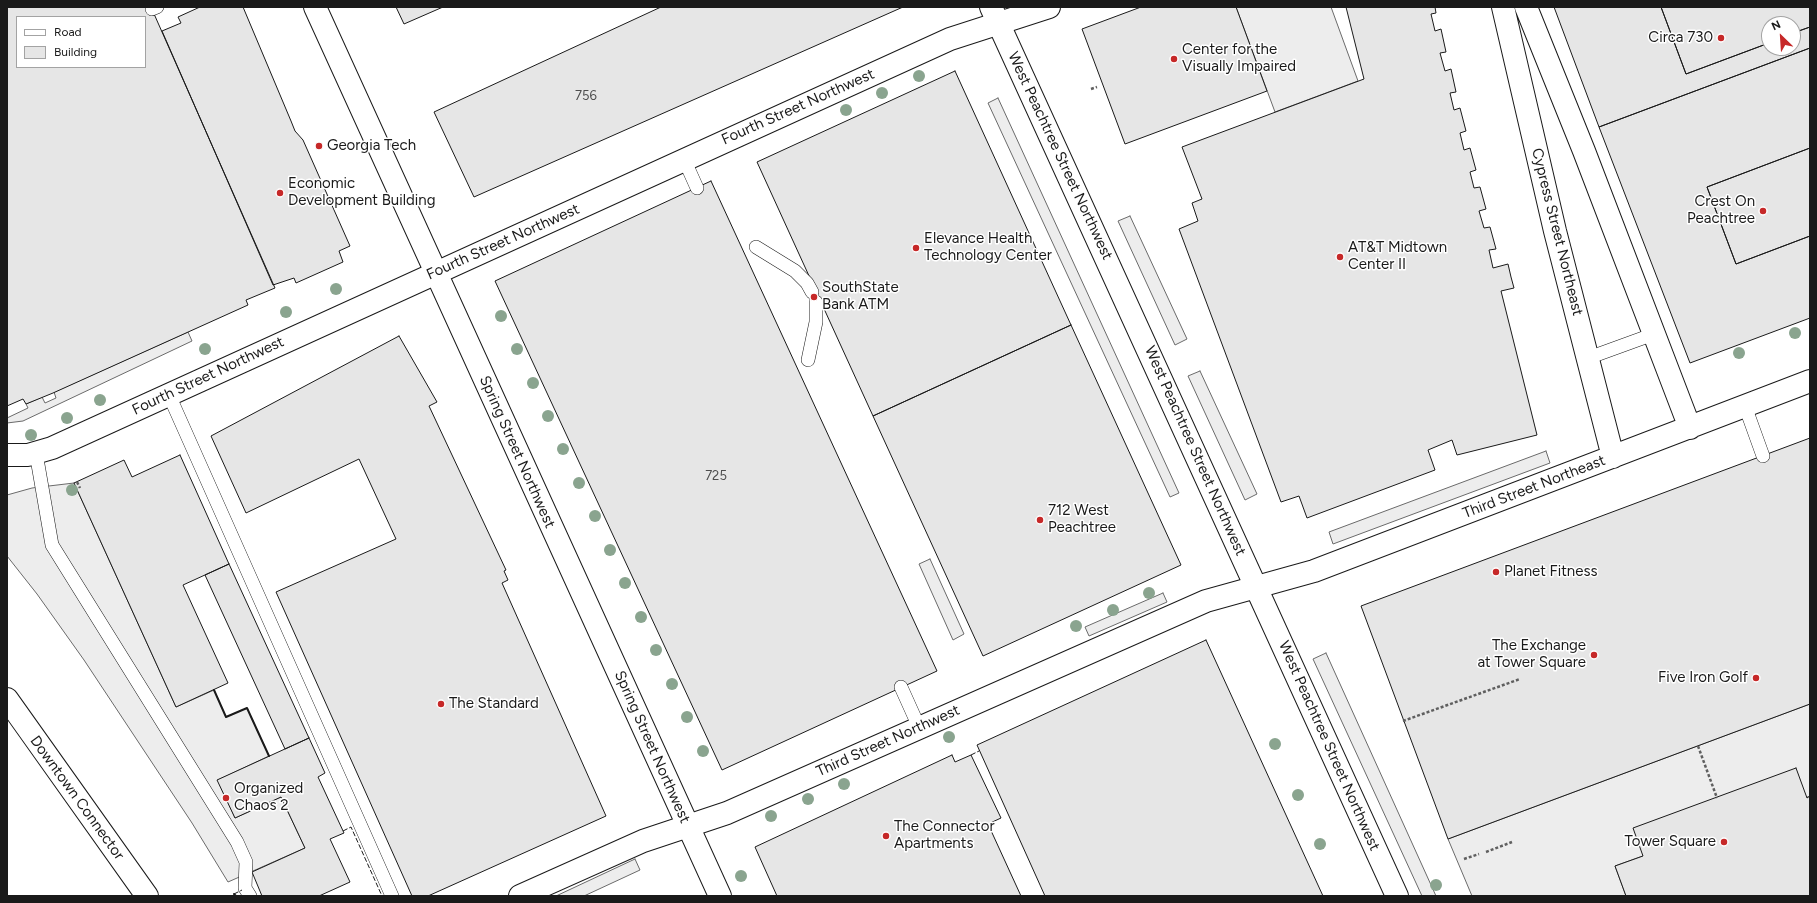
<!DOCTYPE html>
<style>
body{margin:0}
#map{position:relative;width:1817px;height:903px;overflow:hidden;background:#fff;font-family:Figtree,sans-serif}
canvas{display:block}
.frame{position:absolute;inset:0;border:8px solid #1a1a1a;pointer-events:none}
.legend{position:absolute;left:16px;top:16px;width:130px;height:52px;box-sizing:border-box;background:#fff;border:1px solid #a3a3a3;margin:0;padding:5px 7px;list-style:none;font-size:12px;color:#1a1a1a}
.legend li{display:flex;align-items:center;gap:8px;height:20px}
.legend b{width:20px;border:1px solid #a3a3a3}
.north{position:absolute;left:1761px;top:16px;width:40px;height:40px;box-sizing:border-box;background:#fff;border:1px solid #a3a3a3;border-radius:50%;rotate:335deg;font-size:11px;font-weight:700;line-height:16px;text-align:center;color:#1a1a1a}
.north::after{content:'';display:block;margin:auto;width:14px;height:18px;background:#c62828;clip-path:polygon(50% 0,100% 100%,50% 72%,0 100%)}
</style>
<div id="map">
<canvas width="1817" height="903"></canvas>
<div class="frame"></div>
<ul class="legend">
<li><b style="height:5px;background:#fff"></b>Road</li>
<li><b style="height:11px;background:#e6e6e6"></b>Building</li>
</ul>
<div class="north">N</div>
</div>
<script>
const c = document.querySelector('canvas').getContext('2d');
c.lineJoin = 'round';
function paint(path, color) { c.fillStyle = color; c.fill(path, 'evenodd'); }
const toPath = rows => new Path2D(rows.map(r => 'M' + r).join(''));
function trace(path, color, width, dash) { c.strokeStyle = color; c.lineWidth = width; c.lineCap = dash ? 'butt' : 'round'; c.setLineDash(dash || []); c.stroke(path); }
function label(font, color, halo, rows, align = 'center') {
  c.font = font + ' Figtree,sans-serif'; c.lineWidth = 3; c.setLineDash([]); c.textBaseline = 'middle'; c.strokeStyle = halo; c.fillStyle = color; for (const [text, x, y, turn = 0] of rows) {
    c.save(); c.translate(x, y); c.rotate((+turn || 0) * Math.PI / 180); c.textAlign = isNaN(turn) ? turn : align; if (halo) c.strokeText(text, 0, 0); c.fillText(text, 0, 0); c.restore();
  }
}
const built = toPath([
 [1236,7,1331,7,1358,81,1275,112,1236,7],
 [998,98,1179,493,1170,497,988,103,998,98],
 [1130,216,1187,339,1175,345,1118,221,1130,216],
 [188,332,192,341,23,421,7,423,7,418,28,408,26,404,42,397,45,403,56,398,54,392,188,332],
 [1200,371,1257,494,1245,500,1188,376,1200,371],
 [1546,451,1550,463,1333,544,1329,532,1546,451],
 [74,483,176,707,214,690,226,717,247,708,269,756,218,780,235,818,281,797,305,848,228,882,192,823,84,660,37,594,7,556,7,495,32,488,74,483],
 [930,559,964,634,953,640,919,564,930,559],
 [1163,593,1167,602,1089,636,1085,627,1163,593],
 [1326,653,1436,896,1422,896,1313,659,1326,653],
 [1810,704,1810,796,1615,866,1626,896,1472,896,1448,839,1810,704],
 [635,859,640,870,584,896,556,896,635,859]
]);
paint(built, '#ededed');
trace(built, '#6a6a6a', 1);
const building = toPath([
 [7,7,151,7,275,288,246,300,248,305,53,393,26,404,23,399,7,406,7,7],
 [17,17,145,17,145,67,17,67,17,17],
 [200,7,243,7,291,121,295,131,303,140,350,246,339,251,343,262,296,283,294,278,273,285,162,31,181,23,178,17,200,7],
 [396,7,443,7,404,24,396,7],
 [661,7,903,7,474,197,434,112,661,7],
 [1141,7,1236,7,1267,91,1125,144,1082,29,1141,7],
 [1346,7,1435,7,1436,13,1431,14,1435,31,1441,29,1446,52,1440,53,1445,71,1451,69,1456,92,1450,93,1454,110,1460,108,1466,131,1460,133,1464,150,1470,148,1476,170,1470,172,1474,188,1480,187,1486,209,1479,211,1484,228,1490,227,1496,249,1489,250,1493,268,1508,264,1511,277,1514,288,1501,291,1537,435,1457,455,1452,440,1428,450,1435,470,1307,518,1299,496,1281,502,1179,229,1198,221,1192,203,1202,199,1182,147,1364,79,1346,7],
 [1554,7,1661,7,1686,74,1769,43,1769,48,1793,48,1793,33,1810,27,1810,48,1599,127,1554,7],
 [1661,7,1810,7,1810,27,1793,33,1793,24,1769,24,1769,43,1686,74,1661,7],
 [1810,48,1810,148,1707,187,1736,264,1810,236,1810,318,1690,363,1599,127,1810,48],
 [955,71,1071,325,873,416,757,162,955,71],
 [1810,148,1810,236,1736,264,1707,187,1810,148],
 [711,181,937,671,722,770,495,281,711,181],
 [1071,325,1181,565,983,656,873,416,1071,325],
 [399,336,437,402,429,406,506,570,504,571,508,580,502,583,606,816,428,896,412,896,276,592,396,539,359,459,246,513,211,436,399,336],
 [1810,438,1810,704,1448,839,1361,606,1810,438],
 [180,455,229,564,183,585,228,683,176,707,74,483,124,460,132,477,180,455],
 [229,564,309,738,285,749,205,575,229,564],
 [1206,640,1323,896,1045,896,977,745,1206,640],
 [309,738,325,773,318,777,344,833,330,839,350,882,319,896,262,896,252,872,305,848,281,797,235,818,217,780,309,738],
 [952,755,955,762,971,755,1001,818,988,824,1021,896,777,896,755,847,952,755],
 [1796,768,1807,798,1810,796,1810,896,1626,896,1615,866,1643,856,1633,828,1796,768]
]);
paint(building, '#e6e6e6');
trace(building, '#1a1a1a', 1);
const lane = toPath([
 [152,9,157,7],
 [684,159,697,188],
 [756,247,795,271,807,283,812,292],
 [1588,358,1654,334],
 [808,360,816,322,816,302],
 [169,395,392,896],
 [1745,406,1763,456],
 [36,453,52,545,237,842,246,862,245,888,250,896],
 [901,687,919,727]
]);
const street = toPath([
 [1503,7,1555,231,1613,457],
 [1526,7,1584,151,1690,428],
 [7,455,28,455,52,448,950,39,1049,7],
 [520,896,643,841,727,813,1206,601,1314,571,1810,381]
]);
const secondary = toPath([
 [315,7,720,896],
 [991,7,1397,896]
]);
const highway = toPath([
 [7,699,147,896]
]);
trace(lane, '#1a1a1a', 14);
trace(street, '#1a1a1a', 24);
trace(secondary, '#1a1a1a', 24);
trace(highway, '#1a1a1a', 24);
trace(toPath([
 [1091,89,1097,87],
 [77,482,80,488],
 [1403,721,1520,679],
 [1698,746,1717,798],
 [1486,852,1512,842],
 [1464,859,1479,854]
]), '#5f5f5f', 2.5, [3, 2]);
trace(lane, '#fff', 13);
trace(street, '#fff', 22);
trace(secondary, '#fff', 22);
trace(highway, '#fff', 22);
trace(toPath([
 [971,755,979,751],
 [343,831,351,827,382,896],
 [234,894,242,890]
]), '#1a1a1a', 1, [5, 2]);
trace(toPath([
 [214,690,226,717,247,708,269,756],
 [234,894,236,896]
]), '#1a1a1a', 2);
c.fillStyle = '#8aa48f';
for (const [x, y] of [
 [919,76],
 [882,93],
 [846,110],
 [336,289],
 [286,312],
 [501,316],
 [1795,333],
 [205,349],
 [517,349],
 [1739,353],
 [533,383],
 [100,400],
 [548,416],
 [67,418],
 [31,435],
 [563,449],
 [579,483],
 [72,490],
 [595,516],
 [610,550],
 [625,583],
 [1149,593],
 [1113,610],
 [641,617],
 [1076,626],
 [656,650],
 [672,684],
 [687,717],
 [949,737],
 [1275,744],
 [703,751],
 [844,784],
 [1298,795],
 [808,799],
 [771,816],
 [1320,844],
 [741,876],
 [1436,885]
]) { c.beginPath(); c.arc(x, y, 6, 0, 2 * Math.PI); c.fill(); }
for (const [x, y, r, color] of [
 [1721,38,4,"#c62828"],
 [1174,59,4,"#c62828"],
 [319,146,4,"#c62828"],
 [280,193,4,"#c62828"],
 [1763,211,4,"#c62828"],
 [916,248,4,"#c62828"],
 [1340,257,4,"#c62828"],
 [814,297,4,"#c62828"],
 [1040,520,4,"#c62828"],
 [1496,572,4,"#c62828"],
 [1594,655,4,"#c62828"],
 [1756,678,4,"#c62828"],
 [441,704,4,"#c62828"],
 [226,798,4,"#c62828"],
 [886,836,4,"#c62828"],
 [1724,842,4,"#c62828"]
]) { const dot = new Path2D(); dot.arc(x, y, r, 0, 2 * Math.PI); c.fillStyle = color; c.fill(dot); trace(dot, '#fff', 1.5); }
label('13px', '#4d4d4d', null, [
 ["756",586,96],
 ["725",716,476]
]);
label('15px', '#1a1a1a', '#fff', [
 ["Circa 730",1713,38,"right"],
 ["Center for the",1182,50],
 ["Visually Impaired",1182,67],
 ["Georgia Tech",327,146],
 ["Economic",288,184],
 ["Development Building",288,201],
 ["Crest On",1755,202,"right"],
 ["Peachtree",1755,219,"right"],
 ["Elevance Health",924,239],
 ["Technology Center",924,256],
 ["AT&T Midtown",1348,248],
 ["Center II",1348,265],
 ["SouthState",822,288],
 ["Bank ATM",822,305],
 ["712 West",1048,511],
 ["Peachtree",1048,528],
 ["Planet Fitness",1504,572],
 ["The Exchange",1586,646,"right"],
 ["at Tower Square",1586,663,"right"],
 ["Five Iron Golf",1748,678,"right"],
 ["The Standard",449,704],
 ["Organized",234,789],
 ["Chaos 2",234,806],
 ["The Connector",894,827],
 ["Apartments",894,844],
 ["Tower Square",1716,842,"right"]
], 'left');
label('15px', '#1a1a1a', '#fff', [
 ["Fourth Street Northwest",798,107,-24],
 ["West Peachtree Street Northwest",1060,156,65],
 ["Cypress Street Northeast",1557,232,76],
 ["Fourth Street Northwest",503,242,-24],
 ["Fourth Street Northwest",208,376,-25],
 ["West Peachtree Street Northwest",1195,451,66],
 ["Spring Street Northwest",517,452,66],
 ["Third Street Northeast",1534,487,-21],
 ["Third Street Northwest",888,741,-24],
 ["West Peachtree Street Northwest",1329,746,66],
 ["Spring Street Northwest",652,747,66],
 ["Downtown Connector",77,798,54]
]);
</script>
